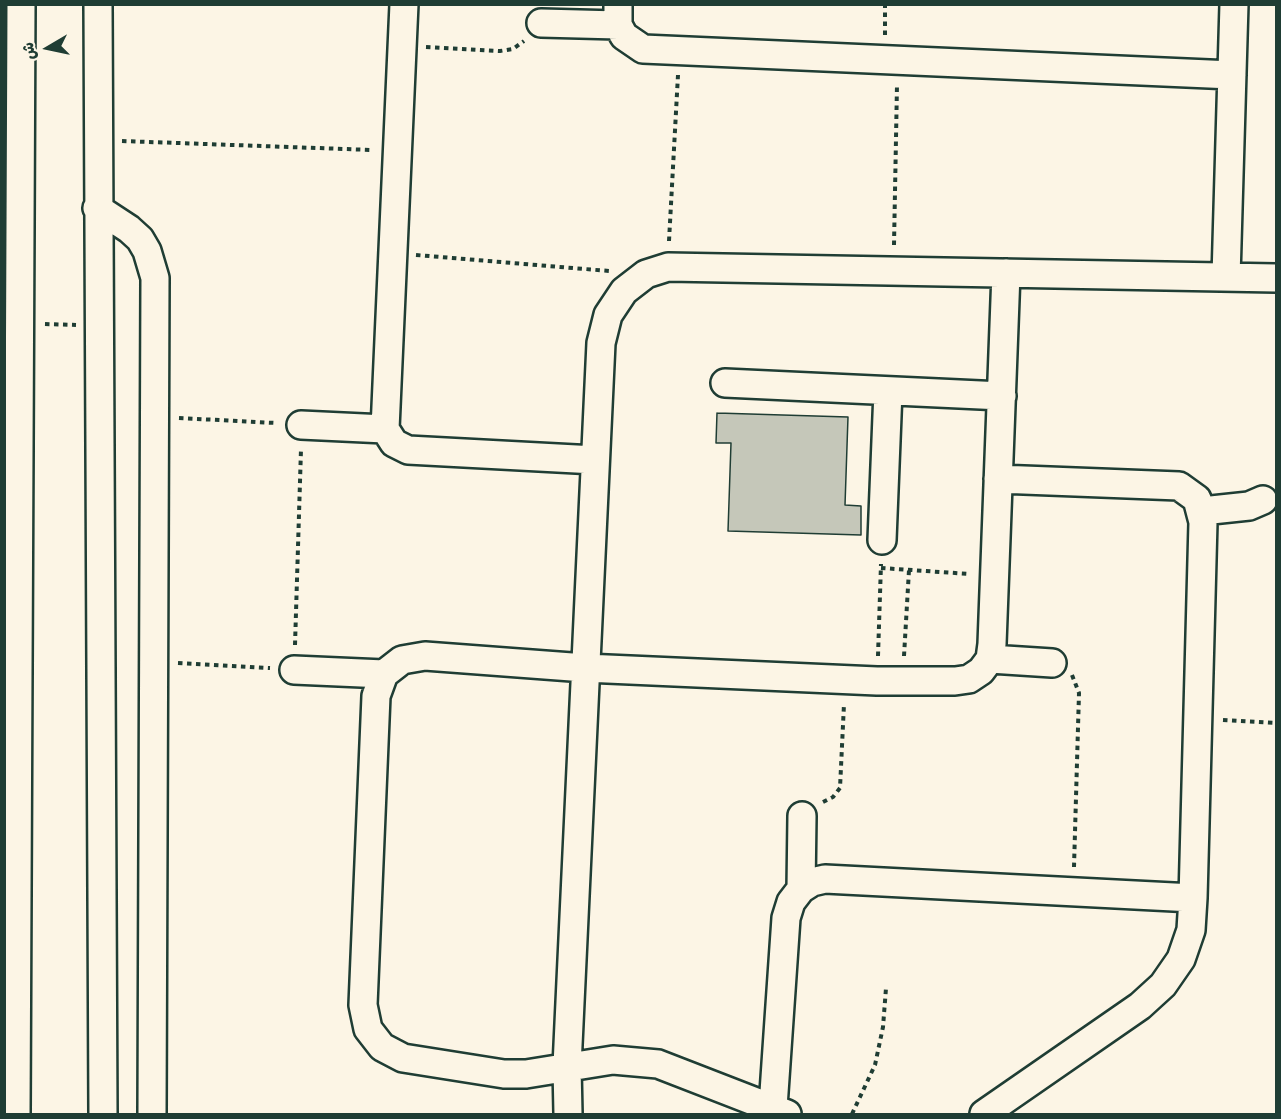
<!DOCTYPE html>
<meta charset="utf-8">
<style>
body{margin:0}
#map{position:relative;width:1281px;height:1119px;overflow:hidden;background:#fcf5e5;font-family:Kalam,"Playpen Sans Arabic",sans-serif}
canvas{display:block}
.frame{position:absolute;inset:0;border:6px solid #1f3d34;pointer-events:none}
.north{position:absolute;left:18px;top:18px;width:60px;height:60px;-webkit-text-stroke:4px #fcf5e5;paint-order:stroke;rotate:261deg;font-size:16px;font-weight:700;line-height:24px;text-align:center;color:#1f3d34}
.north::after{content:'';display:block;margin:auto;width:21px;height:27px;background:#1f3d34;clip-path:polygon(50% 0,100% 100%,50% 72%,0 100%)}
</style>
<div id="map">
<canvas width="1281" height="1119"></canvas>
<div class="frame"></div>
<div class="north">ش</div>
</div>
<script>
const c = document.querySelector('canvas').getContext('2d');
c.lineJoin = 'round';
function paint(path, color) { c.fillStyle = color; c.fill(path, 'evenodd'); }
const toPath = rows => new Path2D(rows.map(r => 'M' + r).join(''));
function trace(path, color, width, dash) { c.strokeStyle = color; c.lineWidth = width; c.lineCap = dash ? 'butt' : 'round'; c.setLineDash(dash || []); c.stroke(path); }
const building = toPath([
 [717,413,848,417,845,505,861,506,861,535,728,531,731,443,716,443,717,413]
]);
paint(building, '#c5c7b9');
trace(building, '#1f3d34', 1.5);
const minor = toPath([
 [98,4,103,1114],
 [404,4,385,429,394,443,408,450,595,460],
 [618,4,618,25,624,36,643,49,1232,75],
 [541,23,618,25],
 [97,208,129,229,140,239,147,251,155,278,152,1114],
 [1226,277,1234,4],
 [725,383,1002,396],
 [301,425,385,429],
 [1202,511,1249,506,1263,500],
 [882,540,888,391],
 [990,659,1052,663],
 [294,670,384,674],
 [801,889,802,816],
 [773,1107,786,918,791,902,801,889,812,882,825,879,1193,898],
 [16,1114,21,4],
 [568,1114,567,1066,601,343,608,315,624,291,646,274,668,267,1276,278],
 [787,1114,658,1064,613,1060,526,1074,504,1074,403,1058,382,1047,368,1029,363,1005,376,696,384,674,402,660,425,656,585,668,877,681,955,681,969,679,981,671,990,659,992,644,1006,273],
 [984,1114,1140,1006,1163,985,1181,959,1191,930,1193,898,1203,522,1197,499,1179,486,998,479]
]);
trace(minor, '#1f3d34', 32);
trace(toPath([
 [885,35,885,4],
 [426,47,500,51,513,49,524,41],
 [122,141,372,150],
 [669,241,678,75],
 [894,245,897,85],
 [416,255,609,271],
 [45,324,76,325],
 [179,418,276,423],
 [881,568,970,574],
 [295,645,301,449],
 [878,656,881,564],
 [904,656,909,570],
 [178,663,270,668],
 [1072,675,1079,693,1074,867],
 [1223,720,1276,723],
 [823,802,833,797,840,788,844,704],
 [852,1114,875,1065,883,1027,886,988]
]), '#1f3d34', 4, [4.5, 4.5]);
trace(minor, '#fcf5e5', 27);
</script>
